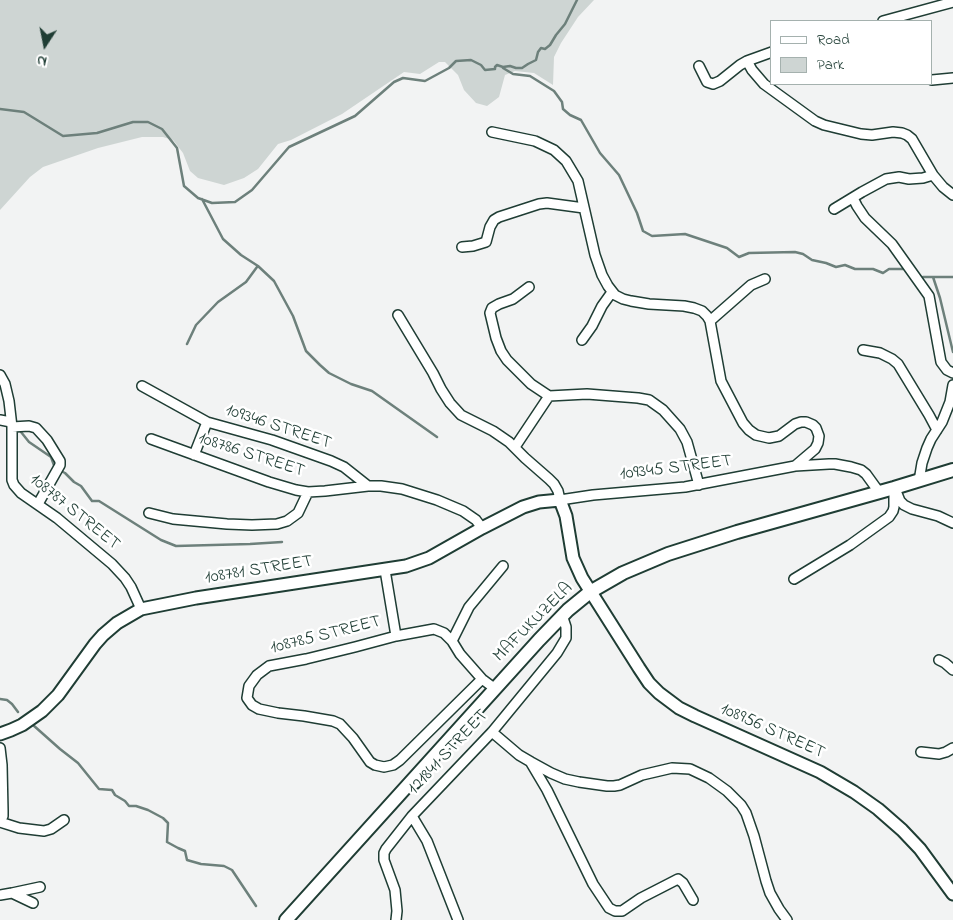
<!DOCTYPE html>
<style>
body{margin:0}
#map{position:relative;width:953px;height:920px;overflow:hidden;background:#f2f3f3;font-family:"Indie Flower",sans-serif}
canvas{display:block}
.legend{position:absolute;left:770px;top:20px;width:162px;height:65px;box-sizing:border-box;background:#fff;border:1px solid #a5b1ae;margin:0;padding:6px 9px;list-style:none;font-size:15px;color:#1f3d34}
.legend li{display:flex;align-items:center;gap:10px;height:25px}
.legend b{width:25px;border:1px solid #a5b1ae}
.north{position:absolute;left:20px;top:20px;width:50px;height:50px;-webkit-text-stroke:4px #fff;paint-order:stroke;rotate:191deg;font-size:14px;font-weight:700;line-height:20px;text-align:center;color:#1f3d34}
.north::after{content:'';display:block;margin:auto;width:18px;height:22px;background:#1f3d34;clip-path:polygon(50% 0,100% 100%,50% 72%,0 100%)}
</style>
<div id="map">
<canvas width="953" height="920"></canvas>
<ul class="legend">
<li><b style="height:6px;background:#fff"></b>Road</li>
<li><b style="height:14px;background:#ced5d3"></b>Park</li>
</ul>
<div class="north">N</div>
</div>
<script>
const c = document.querySelector('canvas').getContext('2d');
c.lineJoin = 'round';
function paint(path, color) { c.fillStyle = color; c.fill(path, 'evenodd'); }
const toPath = rows => new Path2D(rows.map(r => 'M' + r).join(''));
function trace(path, color, width, dash) { c.strokeStyle = color; c.lineWidth = width; c.lineCap = dash ? 'butt' : 'round'; c.setLineDash(dash || []); c.stroke(path); }
function label(font, color, halo, rows, align = 'center') {
  c.font = font + ' "Indie Flower",sans-serif'; c.lineWidth = 5; c.setLineDash([]); c.textBaseline = 'middle'; c.strokeStyle = halo; c.fillStyle = color; for (const [text, x, y, turn = 0] of rows) {
    c.save(); c.translate(x, y); c.rotate((+turn || 0) * Math.PI / 180); c.textAlign = isNaN(turn) ? turn : align; if (halo) c.strokeText(text, 0, 0); c.fillText(text, 0, 0); c.restore();
  }
}
paint(toPath([
 [0,0,594,0,578,17,561,43,554,57,553,85,534,73,515,71,505,75,499,97,487,106,476,103,464,90,458,75,445,62,439,62,420,74,404,72,342,114,291,140,278,144,258,169,244,178,224,185,198,178,190,171,183,153,173,140,163,137,142,137,98,148,43,167,30,177,0,210]
]), '#ced5d3');
trace(toPath([
 [503,68,513,74,530,76,554,91,562,102,563,109,570,115,581,120,600,153,619,175,637,213,643,231,652,236,685,234,727,248,739,257,749,253,795,252,803,254,812,260,826,263,836,267,845,265,855,269,873,269,883,273,889,269,903,269],
 [0,109,24,112,63,136,97,133,133,122,148,122,162,129,177,148,184,186,198,198,212,203,235,202,252,190,289,147,355,116,394,82,403,78,425,81,449,68,456,61,471,60,481,65,485,70,495,69,495,67,497,65,503,67,510,66,516,68,522,68,528,64,536,60,538,52,541,48,545,49,550,45,556,35,565,24,577,0],
 [202,199,223,239,241,255,258,266,274,281,293,316,306,351,320,365,329,373,351,384,372,391,437,437],
 [923,277,953,277],
 [933,277,940,298,953,352],
 [187,344,196,325,218,302,246,282,257,267],
 [21,432,29,442,51,457,55,468,65,473,74,482,81,486,92,501,99,501,161,540,176,546,250,544,282,542],
 [0,699,7,700,12,704,18,712],
 [33,725,60,749,78,763,99,789,112,790,115,795,125,801,129,806,136,806,148,810,163,818,168,823,167,842,178,848,185,851,187,860,201,864,224,866,232,870,256,906]
]), '#6d807b', 2.5);
const minor = toPath([
 [883,21,953,2],
 [747,61,752,70,764,84,815,121,824,125,861,134,872,135,893,132,902,133,907,135,912,139,933,175,943,187,953,195],
 [699,66,707,82,713,84,720,81,740,65,747,61,772,52],
 [932,80,953,78],
 [492,132,535,141,554,150,566,161,578,181,595,255,602,275,608,286,615,295,623,299,631,301,649,304,684,306,694,308,702,311,707,316,710,321,721,381,743,423,749,430,756,435,769,438,779,436,795,424,801,422,806,422,813,425,816,428,819,436,818,443,815,449,795,466],
 [853,198,857,206,865,218,892,244,929,296,941,362,947,370,953,373],
 [834,209,862,192,886,179,899,177,909,179,923,178,933,175],
 [462,247,473,246,486,242,490,227,494,220,499,217,539,204,547,203,584,208],
 [398,315,433,373,441,389,450,403,461,415,493,431,509,442,525,458,549,479,554,484,558,491,560,500,593,495,685,487,795,466,829,464,835,464,851,467,861,470,866,474,879,492],
 [710,321,751,285,765,279],
 [582,340,592,326,602,306,612,292],
 [863,350,880,353,892,359,898,364,929,415,937,430],
 [0,375,5,384,9,401,12,427,12,480,14,485,21,493,57,518,112,564,125,578,131,587,141,609],
 [142,386,207,422],
 [549,396,587,394,638,398,649,400,663,410,680,429,687,442,699,485],
 [0,420,11,422],
 [12,427,29,426,36,428,47,440,60,461,60,465,38,504],
 [151,439,269,482,296,490,308,492,325,491,368,486,381,486,402,489,437,500,463,511,476,520,482,528],
 [515,447,549,396,531,384,507,360,501,351,496,338,490,313,492,308,499,304,513,299,529,287],
 [194,455,207,422,272,440,331,461,344,467,368,486],
 [919,481,922,463,927,448,931,439,942,422,950,402,953,385],
 [896,491,900,501,904,505,912,509,938,516,953,523],
 [149,513,173,519,227,524,252,525,277,524,287,521,298,513,308,492],
 [385,570,396,636,355,647,306,659,269,666,257,675,249,686,247,698,252,705,259,709,278,713,304,716,333,721,340,724,353,738,370,762,375,765,384,767,393,765,400,760,482,679],
 [794,579,850,545,889,517,893,511,894,507,894,488],
 [396,636,434,629,444,633,452,641,460,654,482,679,494,688],
 [452,641,469,607,503,566],
 [939,660,945,663,953,670],
 [492,732,519,755,531,762,551,773,565,779,579,782,607,786,614,786,620,785,642,775,672,768,690,769,709,778,727,791,741,805,746,813,754,836,766,881,770,893,779,909,787,920],
 [0,748,2,765,3,811,3,816,0,822],
 [921,752,939,754,946,752,953,748],
 [531,763,547,790,593,884,609,908,615,911,622,911,641,898,678,879,683,883,693,900],
 [412,816,427,841,458,920],
 [0,822,19,828,44,831,51,829,64,820],
 [12,893,33,903],
 [0,895,12,893,40,887],
 [396,920,397,911,395,890,384,860,384,853,386,849,412,816,492,732,557,653,566,638,566,627,562,615]
]);
const tertiary = toPath([
 [0,734,11,730,22,725,42,711,58,695,95,644,103,635,117,623,141,609,196,598,406,566,429,558,482,528,523,507,539,502,560,500,566,516,573,558,582,578,639,668,649,683,659,693,679,708,695,716,820,772,854,792,878,809,902,830,920,849,953,894]
]);
const secondary = toPath([
 [286,920,539,640,568,610,590,592,623,573,668,554,737,532,894,488,953,470]
]);
trace(minor, '#1f3d34', 12);
trace(tertiary, '#1f3d34', 15);
trace(secondary, '#1f3d34', 16);
trace(minor, '#fff', 9);
trace(tertiary, '#fff', 11);
trace(secondary, '#fff', 12);
label('18px', '#1f3d34', '#fff', [
 ["109346 STREET",278,428,18],
 ["108786 STREET",251,456,18],
 ["109345 STREET",676,469,-7],
 ["108787 STREET",74,513,39],
 ["108781 STREET",259,571,-9],
 ["MAFUKUZELA",534,623,-45],
 ["108785 STREET",326,636,-14],
 ["108956 STREET",772,732,24],
 ["121841 STREET",449,753,-47]
]);
</script>
